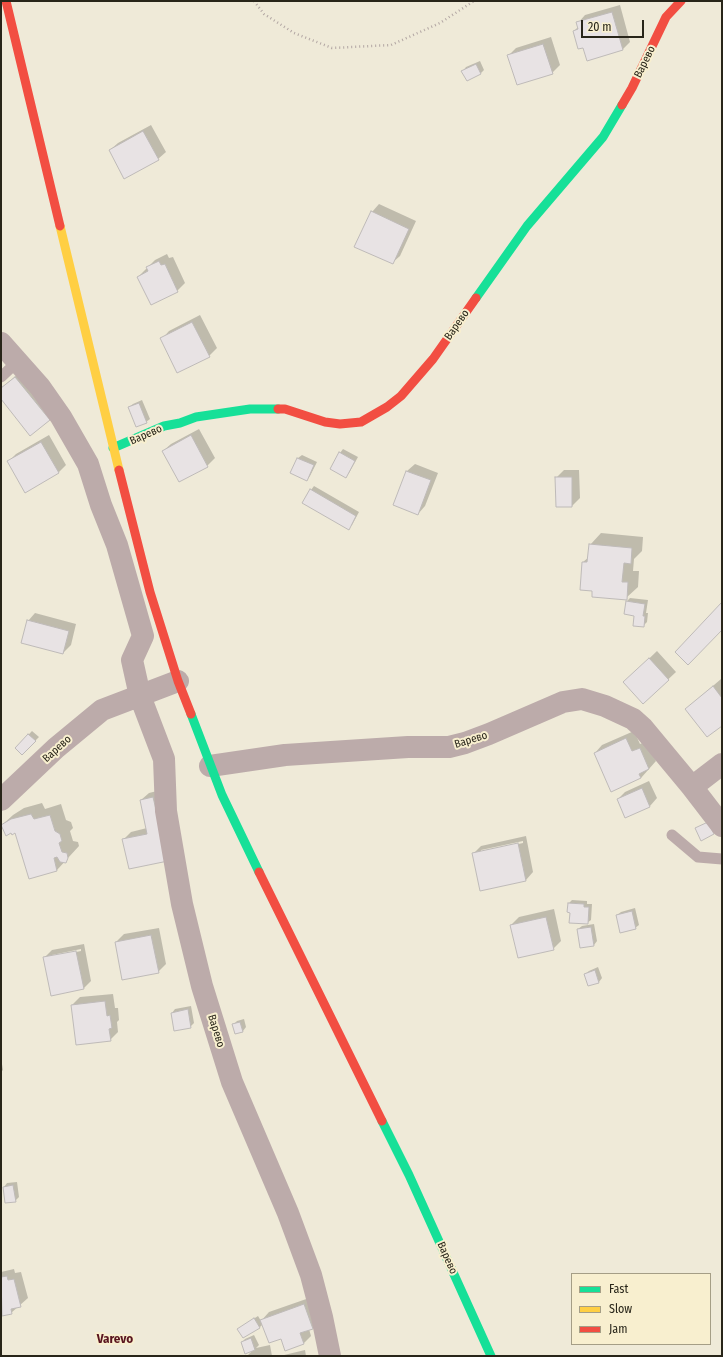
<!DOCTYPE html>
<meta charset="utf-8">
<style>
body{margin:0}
#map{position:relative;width:723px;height:1357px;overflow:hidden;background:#efead8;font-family:"Fira Sans Condensed",sans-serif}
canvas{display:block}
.frame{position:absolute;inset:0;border:2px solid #282519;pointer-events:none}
.legend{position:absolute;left:571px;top:1273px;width:140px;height:72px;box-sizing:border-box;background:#f8efcf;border:1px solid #a59e86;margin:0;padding:5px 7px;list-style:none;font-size:12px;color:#282519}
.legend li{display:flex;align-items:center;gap:8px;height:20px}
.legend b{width:20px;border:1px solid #a59e86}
.scale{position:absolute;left:581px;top:20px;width:63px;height:18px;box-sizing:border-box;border:2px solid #282519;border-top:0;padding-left:5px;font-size:12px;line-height:14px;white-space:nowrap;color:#282519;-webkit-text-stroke:3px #f8efcf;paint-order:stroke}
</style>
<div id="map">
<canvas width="723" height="1357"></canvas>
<div class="frame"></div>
<ul class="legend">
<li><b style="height:5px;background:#16e098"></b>Fast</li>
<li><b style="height:5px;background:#ffcf43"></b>Slow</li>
<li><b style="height:5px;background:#f24e42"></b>Jam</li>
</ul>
<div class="scale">20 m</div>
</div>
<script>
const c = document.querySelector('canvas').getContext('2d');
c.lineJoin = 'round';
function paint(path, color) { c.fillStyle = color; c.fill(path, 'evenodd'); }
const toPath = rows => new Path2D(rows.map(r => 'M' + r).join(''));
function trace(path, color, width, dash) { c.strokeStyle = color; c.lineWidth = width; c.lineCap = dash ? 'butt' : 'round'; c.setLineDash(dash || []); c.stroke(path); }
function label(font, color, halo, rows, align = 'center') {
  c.font = font + ' "Fira Sans Condensed",sans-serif'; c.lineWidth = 4; c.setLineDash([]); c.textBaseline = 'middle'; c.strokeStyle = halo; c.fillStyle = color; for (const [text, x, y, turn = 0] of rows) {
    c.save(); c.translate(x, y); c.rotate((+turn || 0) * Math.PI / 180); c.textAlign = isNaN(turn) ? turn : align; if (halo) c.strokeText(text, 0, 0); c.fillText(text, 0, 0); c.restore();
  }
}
paint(toPath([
 [620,5,630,42,623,49,584,46,574,31,579,26,578,23,585,15],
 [551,37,560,65,552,73,509,55,516,48],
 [480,61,484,70,481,73,463,71,466,67],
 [151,125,166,152,158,159,110,150,118,143],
 [379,204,416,221,400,256,392,263,372,212],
 [167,254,169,258,173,257,185,283,177,291,138,277,155,260],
 [200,315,217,348,209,356,162,339,169,331],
 [23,370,56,412,31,434,1,398,1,388],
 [142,400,150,419,146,422,129,407,133,404],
 [199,429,215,458,207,466,163,451,171,444],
 [49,435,66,465,59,472,25,491,8,462,16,454],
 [343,449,358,457,349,473,346,477,340,453],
 [302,455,317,462,310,476,307,480,291,473,298,458],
 [415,464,438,473,425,506,418,514,394,504,407,471],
 [564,470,579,470,580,498,572,506,557,506,556,478],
 [314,486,359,512,352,525,348,528,311,490],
 [601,533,643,537,642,551,634,559,633,571,639,571,638,587,626,598,593,590,583,562,589,557,590,545],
 [630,598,648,600,646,613,648,613,647,622,643,626,627,601],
 [35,613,76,624,71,645,63,653,28,621],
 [657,651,676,672,643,703,632,675],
 [721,679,722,681,722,724,686,709],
 [32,731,39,737,22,754,16,748],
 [634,731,640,744,647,741,656,761,641,778,595,753,602,745],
 [649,781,657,798,650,806,626,817,618,799,625,792],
 [161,790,175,852,123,840,131,832,147,828,141,800,149,793],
 [42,803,45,809,61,804,66,820,71,822,73,828,70,831,73,841,78,842,79,846,57,870,29,878,16,832,11,831,6,834,1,826,13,815,24,808],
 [526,836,533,872,526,880,473,854,481,846],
 [523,841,523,843,481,852,481,850],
 [572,900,587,901,587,904,592,904,591,920,587,923,571,912,569,903],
 [635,908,639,925,635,928,617,915,621,912],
 [554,909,561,941,553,949,511,925,519,917],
 [594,924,597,941,594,945,578,929,582,926],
 [159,928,166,964,158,972,116,942,124,934],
 [84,944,91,981,83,989,44,958,52,950],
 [81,949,81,951,52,957,52,955],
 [598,967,602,978,599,982,589,985,585,974,589,971],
 [113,994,115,1008,118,1008,119,1020,117,1022,118,1032,110,1040,72,1005,80,997],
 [191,1006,194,1023,190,1027,174,1030,172,1013,175,1009],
 [244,1019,246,1027,243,1031,235,1033,233,1025,237,1021],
 [1,1058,3,1070,1,1072],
 [17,1182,19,1197,15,1201,4,1187,7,1183],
 [14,1269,15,1273,21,1272,28,1298,11,1313,2,1315,1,1311,1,1272],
 [312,1297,320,1320,313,1328,309,1329,311,1336,304,1343,281,1338,263,1324,259,1328,238,1329,258,1316,261,1321,269,1312],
 [254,1335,259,1345,256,1348,270,1345,272,1356,247,1356,253,1350,242,1342,245,1339],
 [305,1350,306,1356,280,1356]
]), '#0003');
const building = toPath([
 [612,12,623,50,587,61,583,48,578,49,573,31,578,29,576,22,612,12],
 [543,44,553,74,517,85,507,55,543,44],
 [476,64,481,74,467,81,461,71,476,64],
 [143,131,159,160,124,179,109,150,143,131],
 [371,211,409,229,393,264,354,247,371,211],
 [159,261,161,265,165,264,178,292,151,305,137,277,148,271,146,267,159,261],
 [192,322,210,357,177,373,160,338,192,322],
 [15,377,50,420,30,436,1,399,1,388,15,377],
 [139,403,147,423,136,427,128,407,139,403],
 [191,435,208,467,179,482,162,451,191,435],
 [41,442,59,473,25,493,7,461,41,442],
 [339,452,355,461,346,478,330,469,339,452],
 [297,458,314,465,307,481,290,473,297,458],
 [406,471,431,480,418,515,393,505,406,471],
 [555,477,572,477,572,507,556,507,555,477],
 [310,489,356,516,349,530,302,503,310,489],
 [589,544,632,548,631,564,624,563,622,582,628,582,627,600,592,597,592,591,580,590,582,562,587,562,589,544],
 [626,601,645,604,643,616,645,616,644,627,633,626,634,616,624,614,626,601],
 [722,602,722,630,688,665,675,652,722,602],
 [27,620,69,631,63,654,21,643,27,620],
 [649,658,669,680,643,704,623,682,649,658],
 [713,686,722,698,722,726,707,737,685,709,713,686],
 [28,734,36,741,22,755,15,748,28,734],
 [626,738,632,751,640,748,649,769,639,774,641,778,611,792,594,753,626,738],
 [642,788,650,807,625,818,617,799,642,788],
 [153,797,168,861,129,869,122,839,147,834,140,800,153,797],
 [31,814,34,819,50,815,55,831,60,834,62,841,59,843,62,852,67,853,68,858,66,863,60,862,57,857,54,858,57,871,29,879,15,833,12,835,11,833,6,836,1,825,11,819,31,814],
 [708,822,714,834,701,841,695,828,708,822],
 [518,843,526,881,480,891,472,853,518,843],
 [568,903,584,904,584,907,589,907,588,924,569,923,570,913,567,912,568,903],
 [632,911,636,929,620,933,616,915,632,911],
 [546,917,554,950,518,958,510,925,546,917],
 [591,927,594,946,580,948,577,929,591,927],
 [151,935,159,973,122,980,115,942,151,935],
 [76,951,84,989,51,996,43,957,76,951],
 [595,970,599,983,588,986,584,974,595,970],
 [105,1001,107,1016,110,1015,112,1028,109,1029,111,1041,76,1045,71,1005,105,1001],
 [188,1009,191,1028,174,1031,171,1013,188,1009],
 [240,1022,243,1032,235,1034,232,1024,240,1022],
 [13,1185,16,1202,5,1203,3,1187,13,1185],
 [7,1276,8,1280,14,1279,21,1307,11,1309,12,1314,2,1316,1,1277,7,1276],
 [304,1304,313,1329,300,1333,304,1344,285,1351,281,1339,269,1343,260,1320,304,1304],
 [254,1318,260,1328,243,1338,237,1329,254,1318],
 [251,1338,255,1350,245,1354,241,1342,251,1338]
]);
paint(building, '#e8e3e4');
trace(building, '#bebab8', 1);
trace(toPath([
 [254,1,264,14,294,33,332,48,391,45,440,23,474,1]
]), '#b2a6a3', 2.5, [1, 3]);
trace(toPath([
 [1,377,18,361],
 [672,835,698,857,722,859]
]), '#bcabaa', 11);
trace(toPath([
 [1,343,40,387,61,417,88,464,101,505,117,545,143,636,132,660,140,696,164,759,166,811,182,904,202,986,232,1082,288,1213,311,1275,322,1317,330,1356],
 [210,766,285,755,408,747,449,747,465,743,489,734,563,702,582,699,605,706,633,719,643,728,692,787,722,826],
 [692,787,722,764],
 [1,800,56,748,102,710,178,681]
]), '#bcabaa', 22);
trace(toPath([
 [476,298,527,226,603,137,622,105],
 [113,448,164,426,180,423,196,417,250,409,278,409],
 [191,714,222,795,259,872],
 [382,1121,409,1175,491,1356]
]), '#16e098', 9);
trace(toPath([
 [60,226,119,470]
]), '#ffcf43', 9);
trace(toPath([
 [6,1,60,226],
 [622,105,632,88,666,17,681,1],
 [278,409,285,409,325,422,340,424,361,422,387,407,401,396,433,359,476,298],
 [119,470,150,592,178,681,191,714],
 [259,872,382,1121]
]), '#f24e42', 9);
label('11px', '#282519', '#f8efcf', [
 ["Варево",645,62,-64],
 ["Варево",457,325,-55],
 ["Варево",146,435,-24],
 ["Варево",471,740,-17],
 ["Варево",57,749,-42],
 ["Варево",216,1031,73],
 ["Варево",447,1258,66]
]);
label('bold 13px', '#5a151f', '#f8efcf', [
 ["Varevo",115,1339]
]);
</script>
